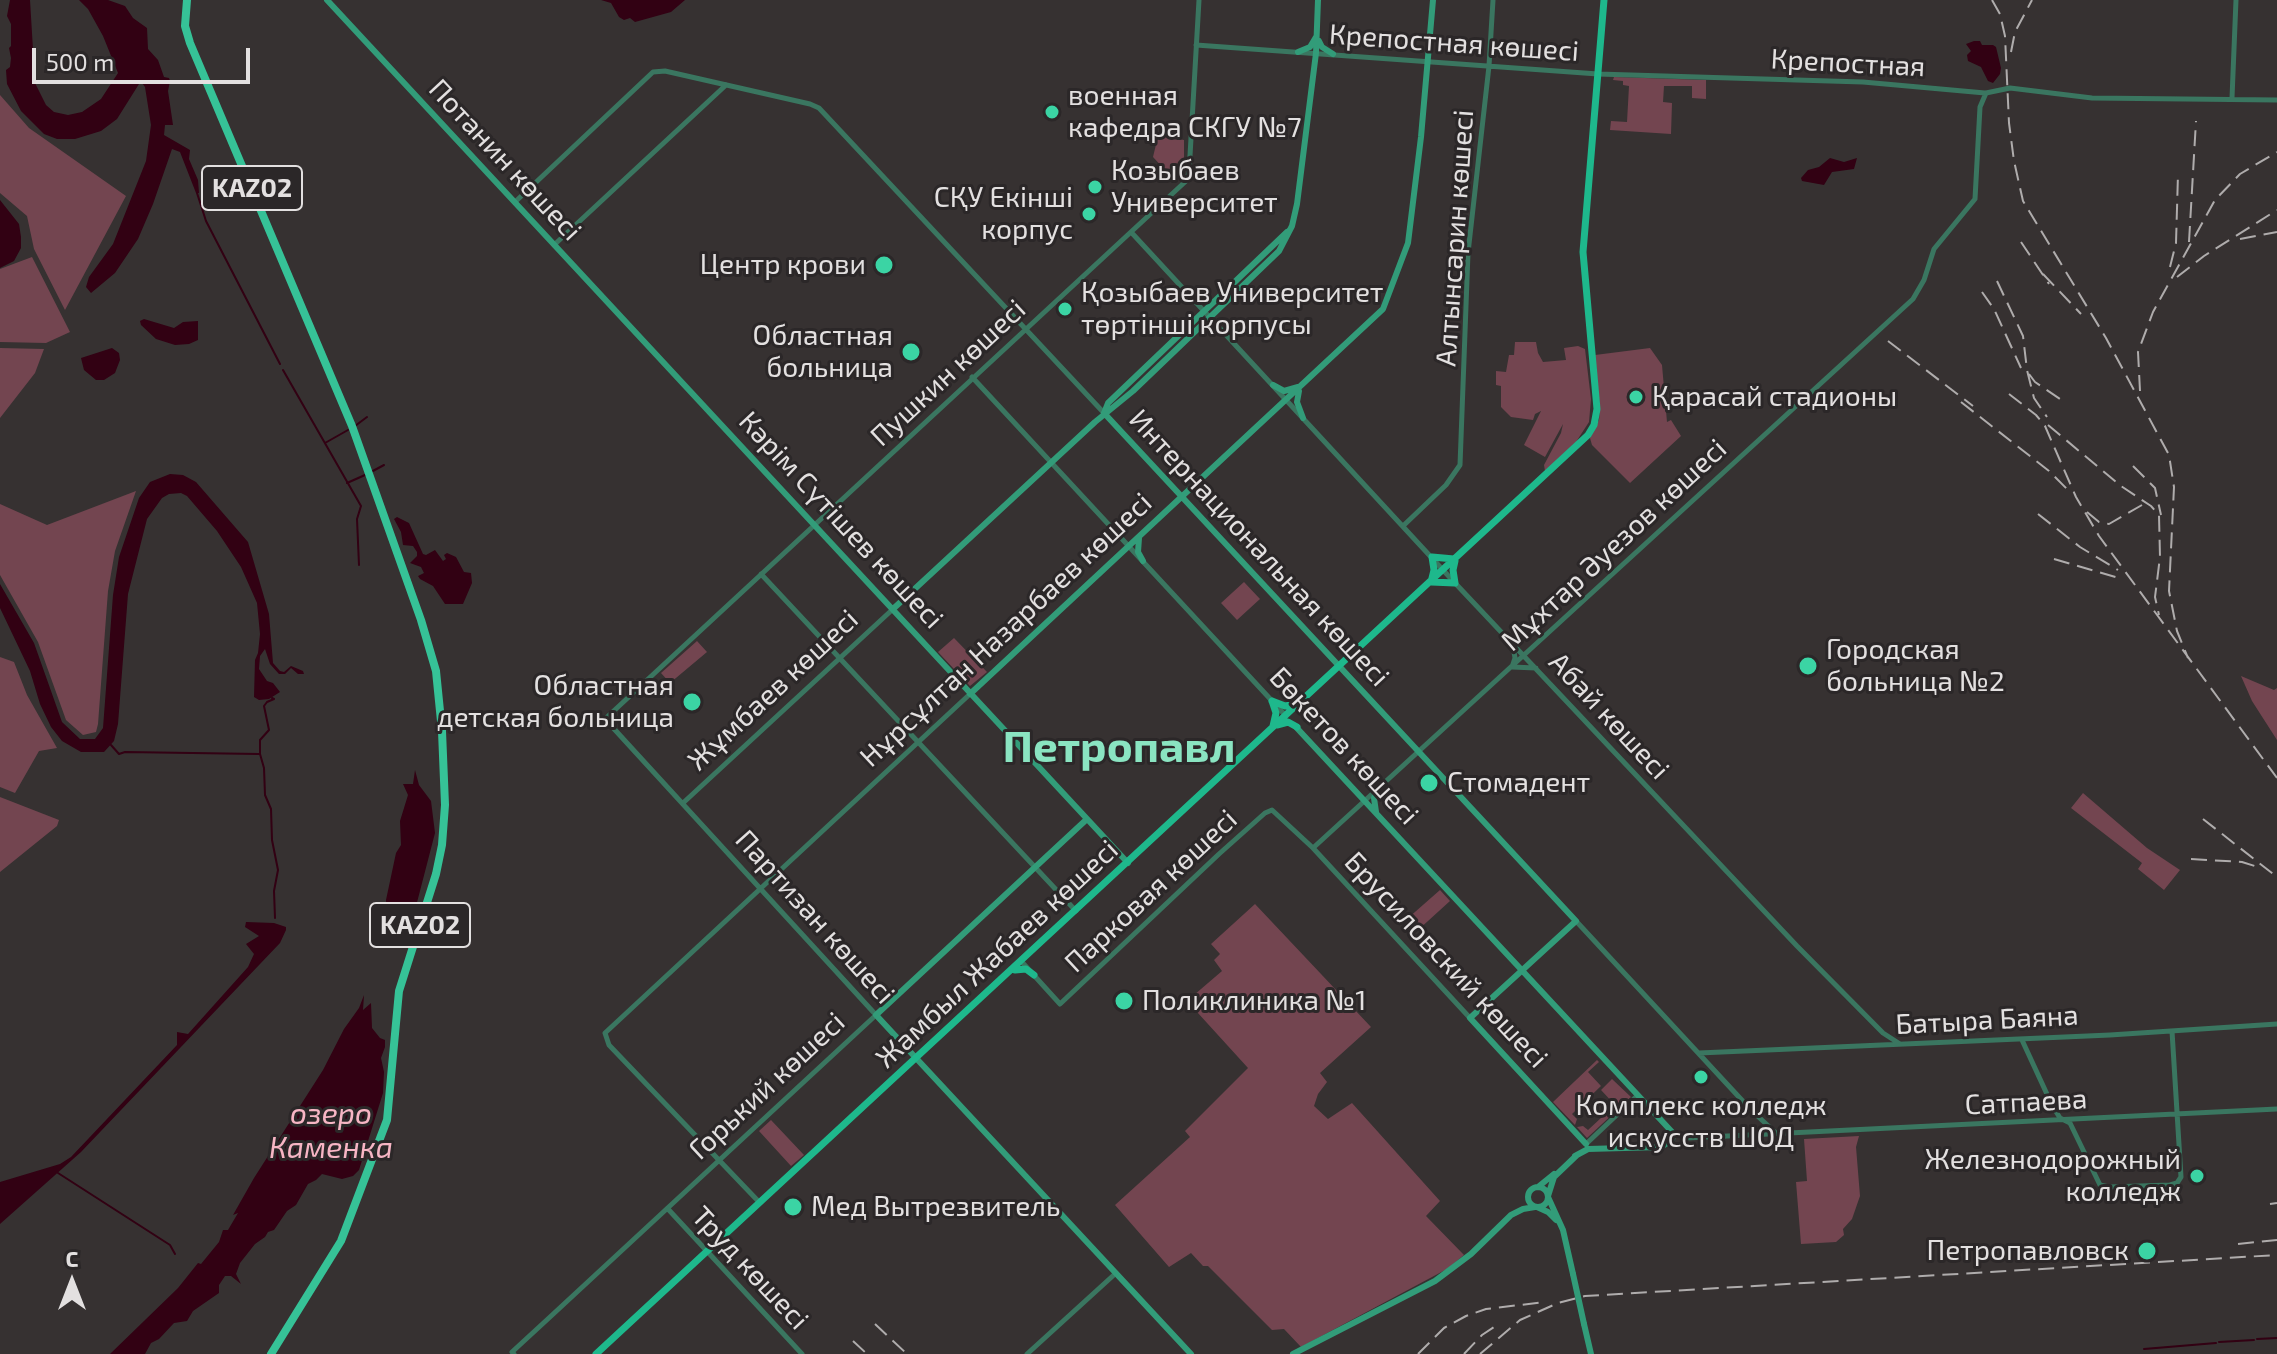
<!DOCTYPE html>
<meta charset="utf-8">
<style>
body{margin:0}
#map{position:relative;width:2277px;height:1354px;overflow:hidden;background:#363131;font-family:"Exo 2",sans-serif}
canvas{display:block}
.north{position:absolute;left:32px;top:1242px;width:80px;height:80px;-webkit-text-stroke:6px #2b2728;paint-order:stroke;rotate:0deg;font-size:22px;font-weight:700;line-height:32px;text-align:center;color:#e3e0e0}
.north::after{content:'';display:block;margin:auto;width:28px;height:36px;background:#e3e0e0;clip-path:polygon(50% 0,100% 100%,50% 72%,0 100%)}
.scale{position:absolute;left:32px;top:48px;width:218px;height:36px;box-sizing:border-box;border:4px solid #e3e0e0;border-top:0;padding-left:10px;font-size:24px;line-height:28px;white-space:nowrap;color:#e3e0e0;-webkit-text-stroke:6px #2b2728;paint-order:stroke}
</style>
<div id="map">
<canvas width="2277" height="1354"></canvas>
<div class="north">С</div>
<div class="scale">500 m</div>
</div>
<script>
const c = document.querySelector('canvas').getContext('2d');
c.lineJoin = 'round';
function paint(path, color) { c.fillStyle = color; c.fill(path, 'evenodd'); }
const toPath = rows => new Path2D(rows.map(r => 'M' + r).join(''));
function trace(path, color, width, dash) { c.strokeStyle = color; c.lineWidth = width; c.lineCap = dash ? 'butt' : 'round'; c.setLineDash(dash || []); c.stroke(path); }
function label(font, color, halo, rows, align = 'center') {
  c.font = font + ' "Exo 2",sans-serif'; c.lineWidth = 6; c.setLineDash([]); c.textBaseline = 'middle'; c.strokeStyle = halo; c.fillStyle = color; for (const [text, x, y, turn = 0] of rows) {
    c.save(); c.translate(x, y); c.rotate((+turn || 0) * Math.PI / 180); c.textAlign = isNaN(turn) ? turn : align; if (halo) c.strokeText(text, 0, 0); c.fillText(text, 0, 0); c.restore();
  }
}
paint(toPath([
 [1614,77,1706,80,1706,99,1692,98,1692,86,1664,86,1663,102,1672,103,1671,134,1610,130,1611,121,1627,122,1629,86,1623,85,1623,81,1613,80],
 [0,95,29,128,126,196,65,310,34,249,27,216,0,193],
 [1158,136,1184,140,1184,174,1176,182,1153,157],
 [32,257,70,332,46,343,0,342,0,269],
 [1515,342,1536,342,1538,353,1543,362,1566,360,1564,348,1578,346,1585,349,1591,399,1589,422,1576,442,1545,471,1544,465,1561,433,1563,424,1545,457,1524,445,1541,411,1535,414,1533,420,1511,417,1501,407,1501,386,1496,385,1496,371,1506,372,1509,355,1514,355],
 [0,348,44,349,35,373,0,418],
 [1650,348,1662,365,1667,422,1671,420,1681,436,1630,483,1592,445,1590,438,1599,420,1600,409,1595,355],
 [136,491,115,551,108,591,98,724,96,732,83,735,66,720,38,642,0,575,0,504,47,525],
 [1244,582,1260,599,1237,620,1221,603],
 [954,638,987,672,970,686,938,652],
 [697,641,707,652,670,683,661,673],
 [0,657,14,662,27,695,57,748,39,751,15,793,0,787],
 [2241,676,2274,690,2277,688,2277,740,2252,701],
 [2083,793,2147,848,2180,870,2164,890,2138,869,2142,863,2071,808],
 [0,797,59,820,57,826,0,872],
 [1440,890,1450,901,1417,931,1407,919],
 [1255,904,1371,1027,1320,1073,1327,1082,1318,1094,1314,1106,1328,1119,1352,1103,1440,1201,1426,1216,1464,1255,1447,1269,1301,1347,1284,1329,1272,1330,1208,1266,1203,1266,1191,1253,1169,1267,1115,1205,1190,1137,1185,1131,1248,1068,1187,1001,1222,971,1214,960,1220,954,1211,944],
 [1597,1060,1599,1062,1588,1072,1601,1086,1572,1114,1577,1119,1575,1125,1553,1102],
 [1612,1079,1631,1097,1587,1138,1577,1127,1583,1126,1588,1130,1615,1105,1601,1090],
 [771,1120,804,1155,791,1166,759,1131],
 [1859,1136,1856,1147,1860,1196,1852,1219,1843,1229,1844,1235,1836,1242,1801,1244,1796,1182,1807,1181,1804,1139]
]), '#734550');
paint(toPath([
 [10,0,30,0,35,83,46,105,54,112,68,115,82,112,101,99,118,73,103,36,88,9,79,0,108,0,125,6,133,18,147,28,148,49,158,60,164,77,169,78,170,81,168,91,173,125,165,125,164,135,190,150,189,159,198,180,199,193,196,193,180,152,172,149,153,204,138,239,115,273,91,293,86,287,89,277,113,244,146,161,151,125,145,87,142,83,139,84,117,119,101,131,75,139,57,139,44,134,21,111,7,84,6,70,10,67,11,58,9,48,11,46,11,24,7,16],
 [601,0,685,0,671,12,635,22,630,18,624,20,619,17,611,3],
 [1974,41,1980,41,1982,45,1993,45,1996,47,2001,68,2000,74,1993,83,1988,81,1981,67,1968,61,1967,55,1971,51,1966,44],
 [1830,158,1844,162,1857,158,1854,169,1832,172,1824,185,1802,181,1801,178,1808,170,1819,167],
 [0,200,19,224,21,237,21,248,14,261,0,268],
 [144,319,174,328,183,322,198,321,198,340,189,344,175,345,156,339,141,325,140,321],
 [112,348,119,353,120,360,115,373,104,380,96,380,84,370,81,358],
 [170,474,183,475,196,482,248,542,269,614,273,663,280,671,284,672,291,666,303,671,304,674,298,674,291,668,285,674,279,674,270,664,265,649,260,656,259,669,267,681,273,683,280,692,269,699,259,700,254,697,255,660,258,653,260,634,257,603,241,567,217,531,187,496,181,493,169,494,162,498,147,519,128,594,118,724,114,741,104,752,81,752,62,741,51,727,40,704,30,671,0,608,0,584,34,643,62,722,80,739,95,739,103,728,113,595,119,557,139,498,150,482],
 [397,517,409,523,423,554,426,555,435,550,443,561,446,559,444,555,447,553,456,557,464,572,471,573,472,583,463,604,445,604,433,586,420,579,418,576,424,573,421,567,410,563,417,556,417,552,413,546,403,545,401,532,394,519],
 [415,770,419,785,431,801,435,833,414,914,404,937,394,939,388,934,386,900,396,853,401,845,400,821,408,795,403,784,413,784],
 [246,922,274,923,286,927,286,930,280,943,81,1152,0,1224,0,1182,60,1164,71,1157,177,1045,177,1032,188,1034,248,967,254,954,246,944,259,936,245,927],
 [364,995,363,1010,371,1003,372,1028,380,1038,385,1040,385,1047,381,1058,384,1072,383,1093,359,1170,353,1176,342,1179,322,1174,316,1180,308,1184,296,1205,287,1211,274,1230,268,1232,265,1237,255,1244,240,1263,236,1274,241,1284,231,1276,225,1276,219,1285,219,1293,193,1311,187,1321,174,1323,159,1339,151,1343,145,1354,110,1354,178,1288,198,1263,201,1264,219,1242,223,1230,228,1230,238,1213,233,1215,254,1178,323,1070,344,1029,359,1008]
]), '#320113');
trace(toPath([
 [197,193,206,221,280,364],
 [283,370,361,506,357,519,359,565],
 [355,426,367,417],
 [325,443,348,430],
 [371,472,384,465],
 [347,483,365,475],
 [272,698,274,699,267,702,264,706,269,730,260,740,260,754,264,768,265,795,271,809,272,840,278,870,274,891,275,918],
 [111,745,119,754,125,752,259,754],
 [58,1173,170,1245,175,1254],
 [2257,1339,2277,1338],
 [2219,1342,2254,1340],
 [2144,1349,2216,1343]
]), '#320113', 2);
trace(toPath([
 [1196,45,1598,74,1863,82,1985,93],
 [2232,98,2236,0],
 [515,202,653,72,665,71,810,104,819,108,1104,413],
 [1131,232,1455,583,1797,946,1883,1033,1900,1044],
 [554,245,726,85],
 [972,377,1286,716],
 [1403,526,1446,485,1460,465,1468,253,1489,66,1493,0],
 [761,574,1076,911],
 [1513,646,1515,658,1512,667,1536,668],
 [683,803,893,609],
 [1313,848,1913,299,1924,280,1934,249,1975,199,1980,107,1986,93,2010,88,2092,98,2277,100],
 [1576,921,1751,1110,1776,1133],
 [1021,961,1060,1004,1219,854,1265,813,1272,810,1313,848,1470,1018],
 [2022,1040,2052,1105,2060,1118,2070,1123,2100,1185,2109,1187,2170,1185,2177,1183,2181,1177,2172,1031],
 [1699,1053,2110,1035,2277,1024],
 [1673,1133,1687,1138,2277,1109],
 [1586,1144,1638,1095],
 [760,1203,609,1045,605,1033,970,694],
 [668,1209,802,1354],
 [514,1354,512,1352,550,1317,876,1015,605,719,1186,181,1189,173,1199,0],
 [1027,1354,1116,1273]
]), '#3a7660', 5);
trace(toPath([
 [327,0,1128,863],
 [1319,41,1322,47,1333,54],
 [1298,52,1310,47,1316,37],
 [1273,385,1284,391,1298,387],
 [1299,391,1297,402,1303,418],
 [1104,413,1576,921,1470,1018,1586,1144],
 [1104,413,1108,403,1287,232],
 [1139,538,1138,552,1143,561],
 [893,609,1095,422,1133,391,1279,251,1292,226,1297,204,1316,53,1318,0],
 [970,694,1383,309,1408,243,1421,137,1433,0],
 [1295,726,1673,1133,1672,1140,1661,1147,1588,1149,1575,1156],
 [1376,812,1374,798,1378,789],
 [1087,819,876,1015,1191,1354],
 '1528 1197a10 10 0 1 1 20 0a10 10 0 1 1-20 0Z',
 [1538,1187,1554,1174],
 [1548,1196,1554,1177,1577,1155],
 [1548,1197,1563,1230,1573,1274],
 [1537,1207,1548,1212,1556,1220],
 [1584,1324,1591,1354],
 [1293,1354,1435,1281,1471,1254,1511,1215,1523,1209,1535,1207]
]), '#329c79', 6);
trace(toPath([
 [1431,582,1434,570,1432,557,1454,559],
 [1431,582,1455,583,1453,570,1455,561],
 [1272,701,1276,713,1273,726],
 [1272,701,1285,706,1297,704],
 [1277,725,1288,722,1297,727],
 [1015,970,1026,969,1034,975],
 [596,1354,1588,435,1594,425,1597,409,1583,252,1604,0]
]), '#1eb88c', 7);
trace(toPath([
 [187,0,185,26,190,43,352,426,421,620,436,671,442,731,445,805,442,845,436,874,399,991,387,1120,341,1241,271,1354]
]), '#36c297', 8);
trace(toPath([
 [1992,0,2000,14,2005,36,2009,123,2014,161,2023,201,2106,338,2169,455,2174,487,2169,591,2177,631,2188,658],
 [2011,52,2015,32,2032,0],
 [2240,239,2277,232],
 [2021,242,2049,284],
 [2189,242,2196,121],
 [2170,267,2176,243,2178,174],
 [2043,274,2081,314],
 [2177,277,2204,256,2277,210],
 [1997,281,2023,336,2027,370,2034,398,2047,417],
 [1982,292,1994,309,2021,368],
 [1888,341,1973,406],
 [2029,374,2035,382,2063,401],
 [2140,391,2138,352,2153,312,2215,200,2240,174,2277,152],
 [2009,394,2036,415,2045,426,2076,497,2099,536,2277,778],
 [1961,402,2049,471,2067,489],
 [2048,425,2121,486,2151,506,2159,515,2160,557,2155,597,2159,615],
 [2133,466,2155,488,2161,515],
 [2087,512,2099,522,2109,524,2142,505],
 [2038,514,2080,547,2118,570],
 [2054,559,2119,578],
 [2203,819,2277,877],
 [2191,859,2242,862,2258,867],
 [2270,1204,2277,1203],
 [2238,1244,2277,1240],
 [875,1324,907,1354],
 [853,1341,867,1354],
 [1418,1354,1444,1328,1466,1316,1486,1309,1545,1302],
 [1464,1354,1482,1335,1500,1323],
 [1480,1354,1520,1320,1558,1303,1585,1296,2277,1255]
]), '#afacac', 2, [16, 8]);
trace(toPath([
 [1573,1274,1584,1324]
]), '#329c79', 6);
for (const [x, y, r, color] of [
 [1052,112,8,"#3bd4a4"],
 [1095,187,8,"#3bd4a4"],
 [1089,214,8,"#3bd4a4"],
 [884,265,10,"#3bd4a4"],
 [1065,309,8,"#3bd4a4"],
 [911,352,10,"#3bd4a4"],
 [1636,397,8,"#3bd4a4"],
 [1808,666,10,"#3bd4a4"],
 [692,702,10,"#3bd4a4"],
 [1429,783,10,"#3bd4a4"],
 [1124,1001,10,"#3bd4a4"],
 [1701,1077,8,"#3bd4a4"],
 [2197,1176,8,"#3bd4a4"],
 [793,1207,10,"#3bd4a4"],
 [2147,1251,10,"#3bd4a4"]
]) { const dot = new Path2D(); dot.arc(x, y, r, 0, 2 * Math.PI); c.fillStyle = color; c.fill(dot); trace(dot, '#2b2728', 3); }
for (const [x, y, w] of [
 [252,188,100],
 [420,925,100]
]) { const box = new Path2D(); box.roundRect(x - w / 2, y - 22, w, 44, 6); c.fillStyle = '#2b2728'; c.fill(box); trace(box, '#e3e0e0', 2); }
label('bold 26px', '#e3e0e0', null, [
 ["KAZ02",252,188],
 ["KAZ02",420,925]
]);
label('28px', '#e3e0e0', '#2b2728', [
 ["Крепостная көшесі",1454,43,4],
 ["Крепостная",1848,63,3],
 ["Потанин көшесі",505,160,47],
 ["Алтынсарин көшесі",1455,238,-86],
 ["Пушкин көшесі",948,373,-43],
 ["Кәрім Сүтішев көшесі",841,520,47],
 ["Мұхтар Әуезов көшесі",1614,545,-43],
 ["Интернациональная көшесі",1259,548,47],
 ["Нұрсұлтан Назарбаев көшесі",1006,630,-43],
 ["Жұмбаев көшесі",773,690,-43],
 ["Абай көшесі",1609,716,47],
 ["Бөкетов көшесі",1344,746,47],
 ["Парковая көшесі",1151,891,-43],
 ["Партизан көшесі",815,917,48],
 ["Жамбыл Жабаев көшесі",997,954,-43],
 ["Брусиловский көшесі",1446,960,47],
 ["Батыра Баяна",1987,1020,-3],
 ["Горький көшесі",767,1086,-43],
 ["Сатпаева",2026,1102,-3],
 ["Труд көшесі",750,1268,47]
]);
label('28px', '#e3e0e0', '#2b2728', [
 ["военная",1068,96],
 ["кафедра СКГУ №7",1068,128],
 ["Козыбаев",1111,171],
 ["Университет",1111,203],
 ["СҚУ Екінші",1073,198,"right"],
 ["корпус",1073,230,"right"],
 ["Центр крови",866,265,"right"],
 ["Қозыбаев Университет",1081,293],
 ["төртінші корпусы",1081,325],
 ["Областная",893,336,"right"],
 ["больница",893,368,"right"],
 ["Қарасай стадионы",1652,397],
 ["Городская",1826,650],
 ["больница №2",1826,682],
 ["Областная",674,686,"right"],
 ["детская больница",674,718,"right"],
 ["Стомадент",1447,783],
 ["Поликлиника №1",1142,1001],
 ["Комплекс колледж",1701,1106,"center"],
 ["искусств ШОД",1701,1138,"center"],
 ["Железнодорожный",2181,1160,"right"],
 ["колледж",2181,1192,"right"],
 ["Мед Вытрезвитель",811,1207],
 ["Петропавловск",2129,1251,"right"]
], 'left');
label('italic 30px', '#f7b5c4', '#2b2728', [
 ["озеро",331,1114],
 ["Каменка",331,1148]
]);
label('bold 44px', '#8ae4c1', '#2b2728', [
 ["Петропавл",1119,747]
]);
</script>
